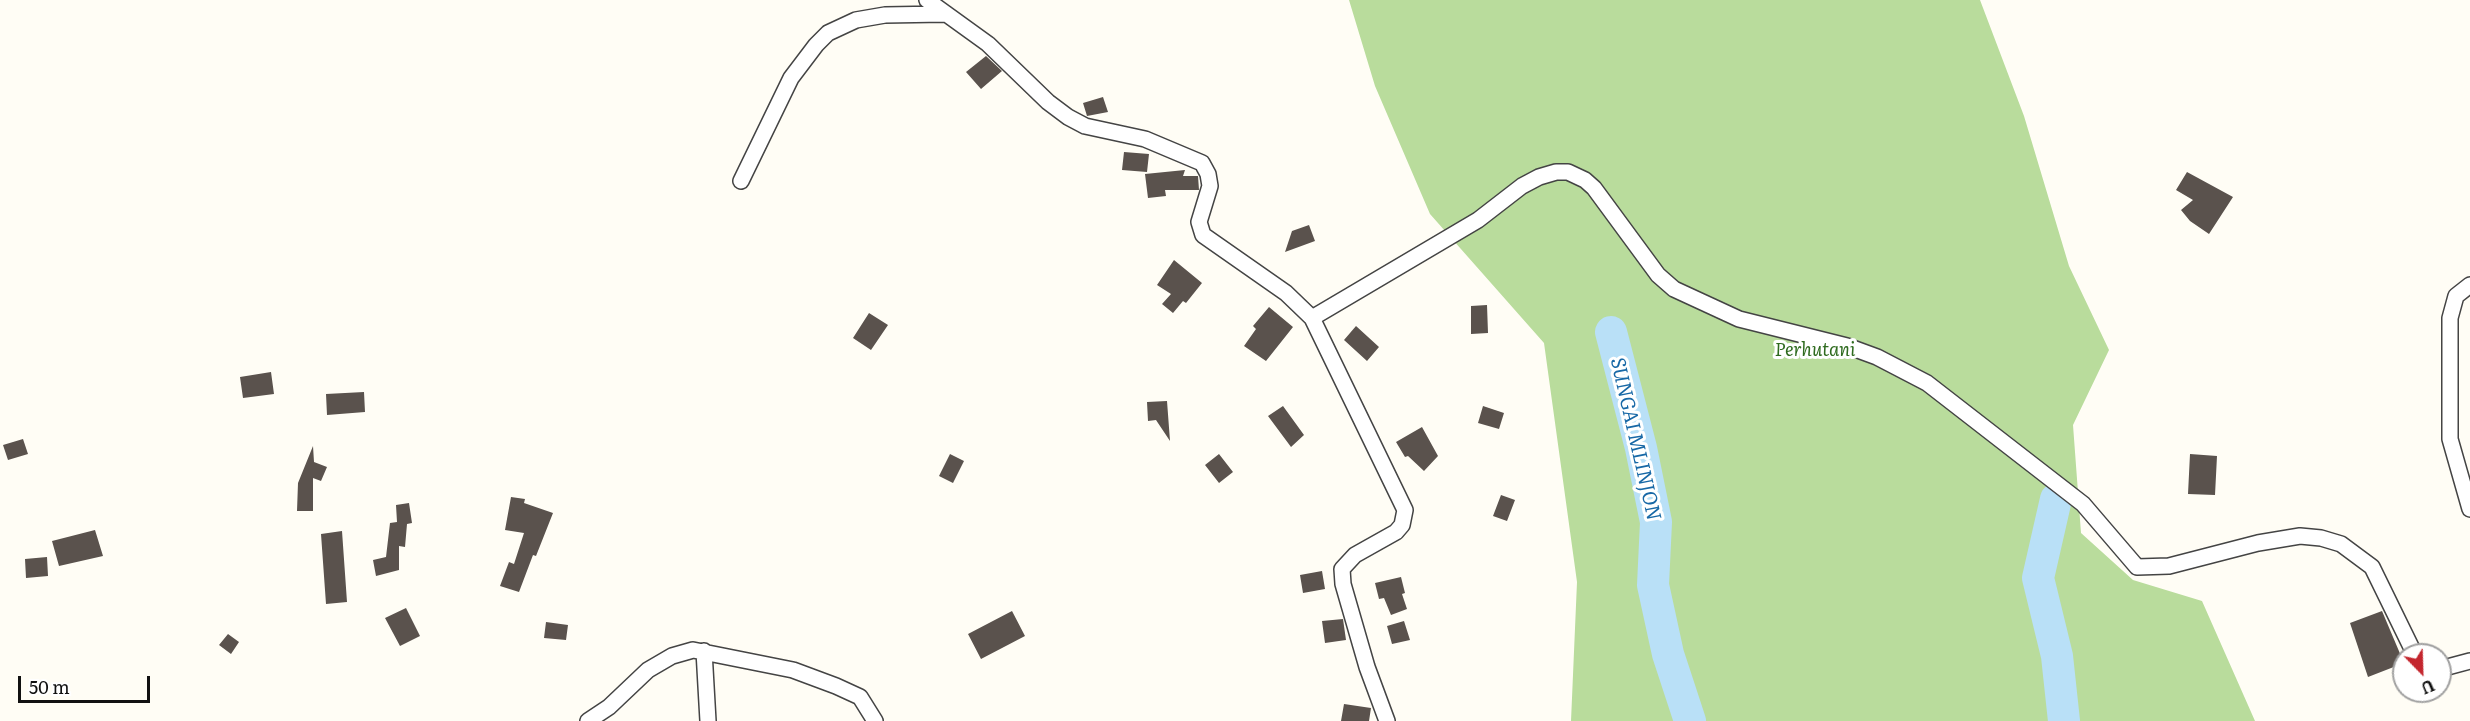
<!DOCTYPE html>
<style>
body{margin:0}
#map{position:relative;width:2470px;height:721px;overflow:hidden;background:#fffdf5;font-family:Literata,serif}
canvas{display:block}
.north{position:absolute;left:2392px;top:643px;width:60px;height:60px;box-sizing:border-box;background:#fff;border:2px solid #a0a0a0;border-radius:50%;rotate:157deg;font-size:16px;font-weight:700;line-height:24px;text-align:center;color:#111}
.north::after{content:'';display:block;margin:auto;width:21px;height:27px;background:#c4262e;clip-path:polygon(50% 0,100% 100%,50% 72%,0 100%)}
.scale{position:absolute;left:18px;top:676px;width:132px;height:27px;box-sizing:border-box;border:3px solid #111;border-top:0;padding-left:8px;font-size:18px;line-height:21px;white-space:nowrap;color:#111;-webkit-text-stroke:4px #fff;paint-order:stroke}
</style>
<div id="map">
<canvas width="2470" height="721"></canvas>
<div class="north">U</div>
<div class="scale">50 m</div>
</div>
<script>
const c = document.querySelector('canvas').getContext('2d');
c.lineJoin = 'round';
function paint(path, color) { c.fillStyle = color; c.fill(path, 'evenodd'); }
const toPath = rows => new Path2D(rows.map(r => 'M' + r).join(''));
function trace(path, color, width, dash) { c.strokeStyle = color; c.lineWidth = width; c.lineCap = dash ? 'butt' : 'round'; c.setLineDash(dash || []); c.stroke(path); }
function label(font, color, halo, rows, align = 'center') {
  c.font = font + ' Literata,serif'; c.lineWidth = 6; c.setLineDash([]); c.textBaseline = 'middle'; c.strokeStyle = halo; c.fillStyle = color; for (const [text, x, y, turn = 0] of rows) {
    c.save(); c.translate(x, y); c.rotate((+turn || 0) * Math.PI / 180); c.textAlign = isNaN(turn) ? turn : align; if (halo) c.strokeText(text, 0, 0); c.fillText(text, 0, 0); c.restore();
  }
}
paint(toPath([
 [1349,0,1980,0,2024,116,2069,266,2109,350,2073,425,2081,533,2133,580,2202,601,2255,721,1571,721,1577,582,1544,343,1430,214,1375,86]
]), '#b9dc9c');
trace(toPath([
 [1611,332,1641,448,1656,522,1653,585,1668,654,1690,721],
 [2056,499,2038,578,2057,656,2064,721]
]), '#b9e0f7', 32);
paint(toPath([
 [986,56,1002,71,981,89,966,72],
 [1103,97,1108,112,1087,116,1083,103],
 [1124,152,1149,154,1147,172,1122,170],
 [1185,170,1183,176,1198,176,1199,190,1165,190,1166,196,1148,198,1145,174],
 [2187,172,2233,197,2209,234,2190,221,2181,210,2193,200,2176,190],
 [1309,225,1315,241,1285,252,1292,231],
 [1174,260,1202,283,1186,303,1183,301,1173,313,1162,304,1171,294,1157,285],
 [1487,305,1488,333,1471,334,1471,306],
 [1269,307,1293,327,1266,361,1244,346,1256,329,1253,326],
 [869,313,888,325,871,350,853,338],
 [1356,326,1379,347,1367,361,1344,340],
 [271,372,274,394,243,398,240,377],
 [364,392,365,412,327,415,326,394],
 [1167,401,1170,441,1156,420,1148,421,1147,402],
 [1283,406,1304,435,1291,447,1268,416],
 [1483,406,1504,413,1499,429,1478,423],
 [1422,427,1438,456,1424,471,1408,456,1405,457,1396,442],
 [23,439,28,454,8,460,3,445],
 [313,446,314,462,327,467,321,481,313,478,313,511,297,511,298,483],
 [950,454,964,461,953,483,939,476],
 [1219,454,1233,472,1219,483,1205,465],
 [2190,454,2217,456,2215,495,2188,494],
 [1501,495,1515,500,1507,521,1493,516],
 [511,497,525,499,524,503,553,513,536,556,533,555,519,592,500,586,509,562,514,564,524,533,505,530],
 [409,503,412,523,407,524,405,547,399,546,399,570,376,576,373,560,386,557,390,523,397,522,396,505],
 [95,530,103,556,59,566,52,541],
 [342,531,347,602,326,604,321,534],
 [47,557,48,576,26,578,25,559],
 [1322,571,1325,589,1303,593,1300,575],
 [1401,577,1405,593,1402,594,1407,609,1391,615,1384,598,1379,599,1375,583],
 [406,608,420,636,400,646,385,618],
 [1012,611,1025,636,981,659,968,634],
 [2382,611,2404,663,2368,677,2350,623],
 [1343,619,1346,640,1325,643,1322,621],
 [1404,621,1410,640,1392,644,1387,626],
 [546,622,568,625,566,640,544,638],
 [228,634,239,642,231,654,219,645],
 [1344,704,1371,708,1369,721,1341,721]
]), '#5a524d');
const street = toPath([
 [927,0,988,44,1048,102,1068,117,1085,126,1145,139,1202,163,1208,174,1210,186,1199,222,1203,235,1286,293,1312,318,1405,510,1402,525,1396,532,1355,555,1342,569,1343,584,1367,667,1387,721],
 [741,181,791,78,816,45,828,33,856,20,885,15,944,14],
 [2470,285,2456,296,2450,318,2450,439,2470,509],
 [1312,318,1478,220,1522,186,1539,177,1556,172,1568,172,1585,180,1594,188,1658,275,1674,289,1739,319,1847,346,1877,357,1927,383,2083,504,2137,567,2169,566,2258,543,2300,536,2321,538,2341,544,2372,567,2415,655],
 [704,651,708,721],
 [2440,669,2470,661],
 [588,721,609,707,648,670,672,656,693,650,793,670,836,686,860,697,875,721]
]);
trace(street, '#444', 18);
trace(street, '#fff', 15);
label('italic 18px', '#2f6b1f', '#fff', [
 ["Perhutani",1815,351]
]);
label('italic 20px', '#1768a6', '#fff', [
 ["SUNGAI MLINJON",1635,439,77]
]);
</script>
